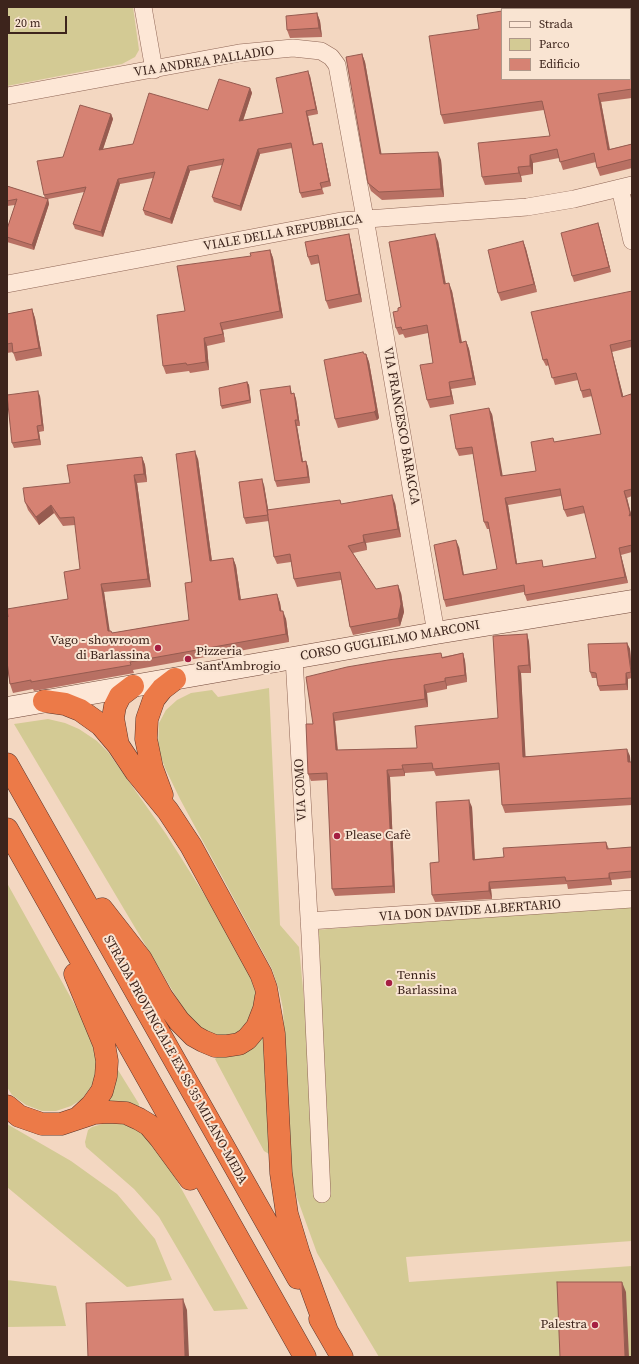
<!DOCTYPE html>
<meta charset="utf-8">
<style>
body{margin:0}
#map{position:relative;width:639px;height:1364px;overflow:hidden;background:#f3d7c1;font-family:"Source Serif 4",serif}
canvas{display:block}
.frame{position:absolute;inset:0;border:8px solid #3d241c;pointer-events:none}
.legend{position:absolute;left:501px;top:8px;width:130px;height:72px;box-sizing:border-box;background:#f9e4d2;border:1px solid #ae9789;margin:0;padding:5px 7px;list-style:none;font-size:12px;color:#3d241c}
.legend li{display:flex;align-items:center;gap:8px;height:20px}
.legend b{width:20px;border:1px solid #ae9789}
.scale{position:absolute;left:8px;top:16px;width:59px;height:18px;box-sizing:border-box;border:2px solid #3d241c;border-top:0;padding-left:5px;font-size:12px;line-height:14px;white-space:nowrap;color:#3d241c;-webkit-text-stroke:3px #f9e4d2;paint-order:stroke}
</style>
<div id="map">
<canvas width="639" height="1364"></canvas>
<div class="frame"></div>
<ul class="legend">
<li><b style="height:5px;background:#fde7d6"></b>Strada</li>
<li><b style="height:11px;background:#d3ca94"></b>Parco</li>
<li><b style="height:11px;background:#d68273"></b>Edificio</li>
</ul>
<div class="scale">20 m</div>
</div>
<script>
const c = document.querySelector('canvas').getContext('2d');
c.lineJoin = 'round';
function paint(path, color) { c.fillStyle = color; c.fill(path, 'evenodd'); }
const toPath = rows => new Path2D(rows.map(r => 'M' + r).join(''));
function trace(path, color, width, dash) { c.strokeStyle = color; c.lineWidth = width; c.lineCap = dash ? 'butt' : 'round'; c.setLineDash(dash || []); c.stroke(path); }
function label(font, color, halo, rows, align = 'center') {
  c.font = font + ' "Source Serif 4",serif'; c.lineWidth = 4; c.setLineDash([]); c.textBaseline = 'middle'; c.strokeStyle = halo; c.fillStyle = color; for (const [text, x, y, turn = 0] of rows) {
    c.save(); c.translate(x, y); c.rotate((+turn || 0) * Math.PI / 180); c.textAlign = isNaN(turn) ? turn : align; if (halo) c.strokeText(text, 0, 0); c.fillText(text, 0, 0); c.restore();
  }
}
paint(toPath([
 [7,7,133,7,139,50,135,57,122,64,7,86],
 [269,688,280,925,299,947,305,1010,315,930,632,906,632,1241,406,1257,409,1282,632,1266,632,1357,379,1357,317,1253,296,1195,291,1167,283,1009,279,990,272,969,180,799,165,768,158,748,159,723,166,710,177,700,191,693,212,690,218,697],
 [48,719,65,723,79,729,97,741,108,752,166,834,209,902,250,976,256,994,256,1004,249,1025,233,1037,213,1036,195,1024,184,1010,14,724],
 [7,883,91,1034,97,1066,92,1085,82,1099,71,1106,56,1111,42,1111,26,1105,12,1095,7,1087],
 [264,1036,269,1154,264,1151,215,1059,218,1056,254,1046],
 [118,1070,139,1104,139,1108,107,1102],
 [106,1123,121,1123,139,1130,166,1161,248,1309,214,1311,159,1217,134,1189,86,1147,85,1142,88,1130,92,1127],
 [7,1124,71,1161,117,1194,155,1239,172,1280,127,1287,7,1187],
 [7,1280,56,1286,66,1326,7,1327]
]), '#d3ca94');
const street = toPath([
 [143,7,154,70],
 [7,96,239,53,293,48,321,51,331,57,337,65,365,218,436,633],
 [620,188,632,241],
 [7,284,341,221,527,207,574,199,632,185],
 [294,658,310,935,322,1194],
 [309,921,632,899]
]);
const secondary = toPath([
 [7,708,436,633,632,601]
]);
const highway = toPath([
 [44,701,65,704,80,710,101,725,118,745,136,772,168,811,191,846,261,974,266,988,274,1034,281,1173,287,1214,299,1254,327,1331],
 [118,745,113,718,115,706,120,696,133,686],
 [7,764,298,1278],
 [162,795,152,768,146,739,147,719,154,699,162,689,175,679],
 [7,829,305,1357],
 [102,909,141,959,162,997,179,1021,194,1036,203,1041,215,1046,226,1046,239,1044,247,1039,257,1027,264,1009,266,997],
 [75,974,104,1044,107,1061,106,1076,102,1091,92,1105,78,1118],
 [7,1106,19,1116,42,1124,61,1124,94,1113,109,1112,126,1113,139,1119,149,1125,160,1138,190,1179],
 [320,1319,342,1357]
]);
trace(street, '#8f6656', 18);
trace(secondary, '#714739', 23);
trace(highway, '#5c352b', 23);
trace(street, '#fde7d6', 17);
trace(secondary, '#fde7d6', 22);
trace(highway, '#ec7a48', 22);
paint(toPath([
 [632,7,632,98,601,102,610,149,632,144,632,168,600,176,597,168,596,162,563,170,559,158,533,163,533,174,521,176,522,182,485,185,482,177,550,136,544,110,444,124,441,115,479,29,522,9],
 [317,13,320,21,322,37,290,38,287,30],
 [362,54,365,62,381,154,441,160,444,197,382,200,371,191,368,183],
 [310,76,318,114,308,116,314,145,323,148,331,186,322,188,324,194,302,198,300,193,292,148,260,154,241,211,214,202,212,197,222,165,190,171,172,224,145,215,143,210,153,178,120,184,103,237,75,229,73,224,84,192,48,199,49,204,34,250,7,242,7,229,15,205,7,206,7,186,45,198,44,195,63,157,111,114,113,119,103,149,133,144,208,110,250,88,252,93,243,121,283,113],
 [598,223,600,229,611,272,574,282,572,276],
 [349,234,351,242,362,302,329,309,326,301,320,263,311,265,308,257],
 [438,241,446,284,452,291,462,342,466,341,469,349,476,385,451,389,454,404,430,408,427,400,433,363,428,333,405,338,403,334,399,335,396,328,401,307],
 [523,241,526,249,537,292,501,301,498,293],
 [270,250,273,258,283,318,223,330,225,342,207,346,209,370,190,373,189,371,166,374,163,366,185,311,251,256],
 [632,291,632,347,612,352,623,396,632,397,632,496,627,498,632,518,632,552,621,555,628,583,527,601,524,592,446,607,444,600,459,547,464,575,497,569,490,529,487,529,484,522,473,454,459,456,456,449,492,414,502,476,536,471,555,442,601,434,592,396,583,398,578,380,555,385,549,365,546,366,543,360],
 [561,496,564,510,567,517,585,513,596,558,545,567,517,564,508,505],
 [32,309,35,318,42,356,16,361,13,352,7,353,7,314],
 [364,354,366,354,369,362,379,418,377,420,338,428,335,419],
 [247,382,249,385,251,403,222,409,221,406],
 [290,386,292,394,294,393,296,399,300,426,297,426,303,462,306,461,308,467,310,483,277,487,275,481],
 [40,396,44,431,39,432,41,445,14,448,12,443],
 [142,457,145,465,147,482,137,483,151,587,104,592,109,631,112,633,189,620,198,459,212,561,233,558,236,566,241,600,277,594,280,603,281,611,286,619,289,642,133,670,134,673,34,691,33,689,13,693,10,684,7,666,7,617,68,599,80,569,75,525,63,526,54,513,39,525,28,510,25,502,70,483],
 [264,485,268,510,342,504,395,503,401,537,366,543,367,550,353,553,376,589,401,593,404,612,400,626,353,635,350,627,341,580,297,587,294,579,291,562,277,564,274,557,269,521,246,524,244,518],
 [527,634,529,642,531,673,521,673,525,756,630,756,630,762,632,762,632,805,505,813,502,805,500,770,436,776,434,771,405,773,405,776,390,777,395,893,335,896,332,889,328,780,311,781,308,774,313,724,442,657,463,653,465,661,467,682,447,686,447,689,427,693,428,707,335,721,338,750,417,748,498,718],
 [627,643,630,649,632,670,632,678,628,679,628,690,600,691,598,686,597,678,592,678,590,672],
 [472,807,475,859,504,857,606,842,609,849,632,847,632,878,611,880,612,885,568,889,567,884,491,889,492,899,435,902,432,895,439,862]
]), '#b87063');
paint(toPath([
 [317,13,320,21,322,37,319,28],
 [362,54,365,62,383,162,380,154],
 [308,71,310,76,318,114,316,109],
 [250,88,252,93,241,126,239,121],
 [598,94,601,102,611,158,608,150],
 [306,111,308,116,315,150,313,145],
 [111,114,113,119,101,155,99,150],
 [322,143,323,148,331,186,329,181],
 [258,149,260,154,241,211,240,206],
 [438,152,441,160,444,197,441,189],
 [530,155,533,163,533,174,530,166],
 [188,166,190,171,172,224,170,219],
 [518,167,521,176,522,182,519,173],
 [118,179,120,184,103,237,101,232],
 [48,199,49,204,34,250,32,245],
 [598,223,600,229,611,272,609,267],
 [349,234,351,242,362,302,359,294],
 [435,234,438,241,447,292,444,284],
 [523,241,526,249,537,292,534,284],
 [270,250,273,258,283,318,280,311],
 [449,283,452,291,463,350,460,343],
 [32,309,35,318,42,356,39,348],
 [220,323,223,330,225,342,223,334],
 [204,338,207,346,209,370,206,362],
 [466,341,469,349,476,385,473,378],
 [610,345,612,352,625,403,622,397],
 [366,354,369,362,379,418,377,420,374,412],
 [247,382,249,385,251,403,250,400],
 [449,382,451,389,454,404,451,396],
 [38,391,40,396,44,431,42,425],
 [294,393,296,399,300,426,298,420],
 [489,408,492,414,504,483,501,476],
 [295,420,297,426,304,468,302,462],
 [37,426,39,432,41,445,39,439],
 [195,451,198,459,213,569,210,561],
 [142,457,145,465,147,482,144,474],
 [306,461,308,467,310,483,308,477],
 [134,475,137,483,151,587,148,579],
 [262,479,264,485,270,520,268,515],
 [624,491,627,498,632,518,632,521,629,516],
 [392,495,395,503,401,537,398,529],
 [505,498,508,505,518,570,516,564],
 [51,505,54,513,39,525,36,517],
 [363,535,366,543,367,550,364,542],
 [456,540,459,547,465,582,463,575],
 [619,548,621,555,628,583,625,577],
 [233,558,236,566,242,608,239,600],
 [101,584,104,592,111,639,108,631],
 [398,585,401,593,404,612,400,626,398,618],
 [277,594,280,603,283,619,280,611],
 [283,611,286,619,289,642,286,634],
 [527,634,529,642,531,673,529,665],
 [627,643,630,649,632,675,631,672],
 [463,653,465,661,467,682,465,675],
 [518,666,521,673,526,764,523,757],
 [626,673,628,679,628,690,626,684],
 [445,678,447,686,447,689,445,681],
 [424,685,427,693,428,707,425,699],
 [333,713,335,721,338,757,336,750],
 [627,749,630,756,631,770,628,762],
 [402,765,405,773,405,776,403,769],
 [387,770,390,777,395,893,393,886],
 [469,800,472,807,475,867,473,860],
 [609,873,611,880,612,885,609,878],
 [489,882,491,889,492,899,489,891],
 [622,1282,626,1292,629,1357,625,1357],
 [183,1299,187,1310,189,1357,185,1357]
]), '#965b50');
const building = toPath([
 [521,7,632,7,632,89,598,94,608,150,632,144,632,159,597,168,594,153,560,162,557,149,530,155,530,166,518,167,519,173,482,177,478,143,550,136,542,101,441,115,429,36,479,29,477,15,502,11,502,79,630,79,630,9,519,9,522,9,521,7],
 [317,13,319,28,287,30,286,16,317,13],
 [362,54,380,154,438,152,441,189,379,192,368,183,346,57,362,54],
 [308,71,316,109,306,111,313,145,322,143,329,181,320,183,322,189,300,193,291,143,258,149,240,206,212,197,224,159,188,166,170,219,143,210,155,172,118,179,101,232,73,224,86,187,44,195,37,161,63,157,80,105,111,114,99,150,133,144,149,93,208,110,219,79,250,88,239,121,283,113,276,78,308,71],
 [7,186,48,199,32,245,7,237,7,229,17,199,7,201,7,186],
 [598,223,609,267,572,276,561,233,598,223],
 [349,234,359,294,326,301,318,255,308,257,305,242,349,234],
 [435,234,444,284,449,283,460,343,466,341,473,378,449,382,451,396,427,400,420,365,433,363,427,325,402,330,401,327,396,328,393,312,398,311,398,308,401,307,389,242,435,234],
 [523,241,534,284,498,293,488,250,523,241],
 [270,250,280,311,220,323,223,334,204,338,206,362,187,365,186,363,163,366,157,315,185,311,177,266,251,256,250,253,270,250],
 [632,291,632,340,610,345,622,397,631,394,632,398,632,489,624,491,630,513,629,516,631,515,632,521,632,545,619,548,625,577,525,595,524,585,444,600,434,545,456,540,463,575,497,569,488,522,484,522,472,447,456,449,450,415,489,408,501,476,536,471,531,442,553,438,554,442,601,434,590,389,581,391,576,373,552,378,547,359,543,360,531,312,632,291],
 [560,489,564,510,583,506,596,558,543,567,542,560,516,564,505,498,560,489],
 [32,309,39,348,13,353,12,343,7,344,7,314,32,309],
 [363,352,364,354,366,354,376,410,374,412,335,419,324,360,363,352],
 [247,382,250,400,221,406,219,388,247,382],
 [290,386,291,394,294,393,298,420,295,420,302,462,306,461,308,477,275,481,260,390,290,386],
 [38,391,42,425,37,426,39,439,12,443,7,395,38,391],
 [195,451,210,561,233,558,239,600,277,594,280,611,283,611,286,634,130,662,131,665,31,682,31,680,10,684,7,662,7,617,8,617,7,609,68,599,64,572,80,569,74,517,60,518,51,505,36,517,25,502,23,488,70,483,67,465,142,457,144,474,134,475,148,579,101,584,108,631,111,631,112,633,189,620,185,583,192,582,176,454,195,451],
 [262,479,268,515,244,518,239,482,262,479],
 [392,495,398,529,363,535,364,542,348,546,376,589,398,585,401,604,398,618,350,627,340,572,294,579,290,554,274,557,267,510,340,500,341,504,392,495],
 [527,634,529,665,518,666,523,757,627,749,628,762,632,762,632,798,502,805,499,763,433,769,432,763,402,765,403,769,387,770,393,886,332,889,327,773,308,774,306,724,313,724,306,677,347,667,388,660,441,653,442,658,463,653,465,675,445,678,445,681,424,685,425,699,333,713,336,750,417,748,415,726,498,718,493,636,527,634],
 [627,643,631,672,626,673,626,684,598,686,596,673,590,672,588,644,627,643],
 [469,800,473,860,504,857,503,848,606,842,607,849,632,847,632,871,609,873,609,878,566,881,565,877,489,882,489,891,432,895,430,863,439,862,436,802,469,800],
 [557,1282,622,1282,625,1357,560,1357,557,1282],
 [183,1299,185,1357,88,1357,86,1303,183,1299]
]);
paint(building, '#d68273');
trace(building, '#965b50', 1);
for (const [x, y, r, color] of [
 [158,648,4,"#a51f42"],
 [188,659,4,"#a51f42"],
 [337,836,4,"#a51f42"],
 [389,983,4,"#a51f42"],
 [595,1325,4,"#a51f42"]
]) { const dot = new Path2D(); dot.arc(x, y, r, 0, 2 * Math.PI); c.fillStyle = color; c.fill(dot); trace(dot, '#f9e4d2', 1.5); }
label('13px', '#3d241c', '#f9e4d2', [
 ["VIA ANDREA PALLADIO",204,62,-9],
 ["VIALE DELLA REPUBBLICA",283,233,-10],
 ["VIA FRANCESCO BARACCA",401,426,80],
 ["CORSO GUGLIELMO MARCONI",390,641,-10],
 ["VIA COMO",301,790,-93],
 ["VIA DON DAVIDE ALBERTARIO",470,911,-4],
 ["STRADA PROVINCIALE EX SS 35 MILANO-MEDA",175,1060,61]
]);
label('13px', '#3d241c', '#f9e4d2', [
 ["Vago - showroom",150,641,"right"],
 ["di Barlassina",150,656,"right"],
 ["Pizzeria",196,652],
 ["Sant'Ambrogio",196,667],
 ["Please Cafè",345,836],
 ["Tennis",397,976],
 ["Barlassina",397,991],
 ["Palestra",587,1325,"right"]
], 'left');
</script>
